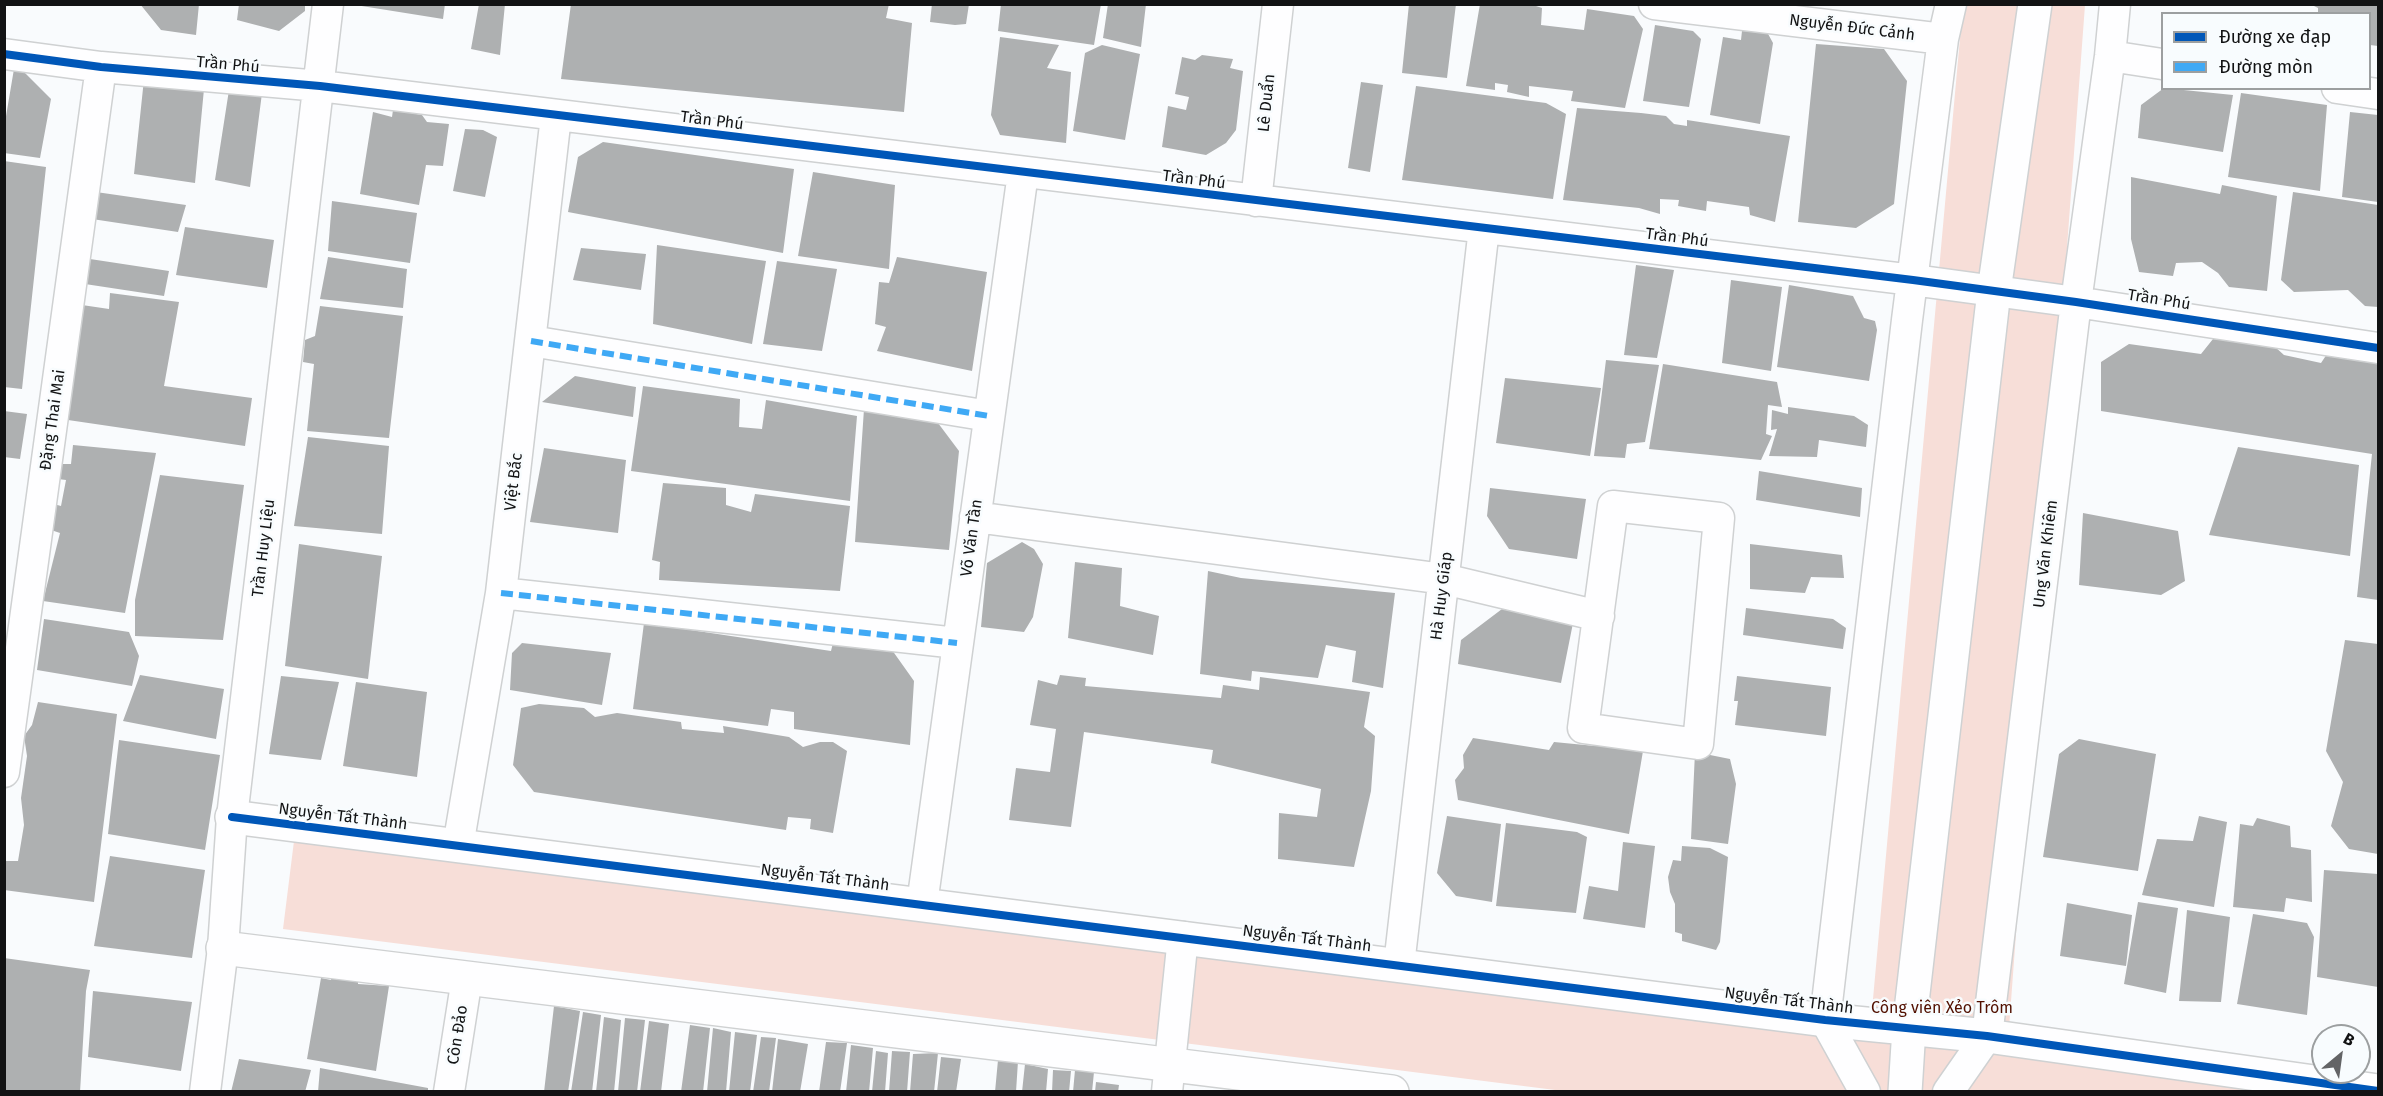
<!DOCTYPE html>
<meta charset="utf-8">
<style>
body{margin:0}
#map{position:relative;width:2383px;height:1096px;overflow:hidden;background:#f9fbfd;font-family:"Fira Sans",sans-serif}
canvas{display:block}
.frame{position:absolute;inset:0;border:6px solid #121314;pointer-events:none}
.legend{position:absolute;left:2161px;top:12px;width:210px;height:78px;box-sizing:border-box;background:#f8fcfe;border:2px solid #9c9fa0;margin:0;padding:8px 10px;list-style:none;font-size:18px;color:#121314}
.legend li{display:flex;align-items:center;gap:12px;height:30px}
.legend b{width:30px;border:2px solid #9c9fa0}
.north{position:absolute;left:2311px;top:1024px;width:60px;height:60px;box-sizing:border-box;background:#f8fcfe;border:2px solid #9c9fa0;border-radius:50%;rotate:29deg;font-size:16px;font-weight:700;line-height:24px;text-align:center;color:#121314}
.north::after{content:'';display:block;margin:auto;width:21px;height:27px;background:#636466;clip-path:polygon(50% 0,100% 100%,50% 72%,0 100%)}
</style>
<div id="map">
<canvas width="2383" height="1096"></canvas>
<div class="frame"></div>
<ul class="legend">
<li><b style="height:8px;background:#0057b8"></b>Đường xe đạp</li>
<li><b style="height:8px;background:#3fa9f5"></b>Đường mòn</li>
</ul>
<div class="north">B</div>
</div>
<script>
const c = document.querySelector('canvas').getContext('2d');
c.lineJoin = 'round';
function paint(path, color) { c.fillStyle = color; c.fill(path, 'evenodd'); }
const toPath = rows => new Path2D(rows.map(r => 'M' + r).join(''));
function trace(path, color, width, dash) { c.strokeStyle = color; c.lineWidth = width; c.lineCap = dash ? 'butt' : 'round'; c.setLineDash(dash || []); c.stroke(path); }
function label(font, color, halo, rows, align = 'center') {
  c.font = font + ' "Fira Sans",sans-serif'; c.lineWidth = 5; c.setLineDash([]); c.textBaseline = 'middle'; c.strokeStyle = halo; c.fillStyle = color; for (const [text, x, y, turn = 0] of rows) {
    c.save(); c.translate(x, y); c.rotate((+turn || 0) * Math.PI / 180); c.textAlign = isNaN(turn) ? turn : align; if (halo) c.strokeText(text, 0, 0); c.fillText(text, 0, 0); c.restore();
  }
}
paint(toPath([
 [1963,5,2085,5,2009,1028,2378,1091,1563,1091,283,929,298,809,1872,1010]
]), '#f7ded8');
paint(toPath([
 [140,4,199,4,196,35,161,30],
 [239,4,305,4,305,11,279,31,237,20],
 [349,4,445,4,443,19],
 [479,4,505,4,500,55,471,49],
 [571,4,889,4,886,18,912,23,904,112,561,79],
 [932,4,969,4,966,24,955,25,930,22],
 [1001,4,1101,4,1094,45,998,31],
 [1108,4,1146,4,1141,47,1103,38],
 [1409,4,1456,4,1447,78,1402,73],
 [1480,4,1516,6,1516,4,1530,4,1542,8,1541,25,1584,30,1587,9,1634,16,1643,29,1625,108,1571,101,1573,91,1529,86,1529,97,1507,92,1508,85,1495,83,1495,90,1466,86],
 [2310,4,2378,4,2378,46,2370,45,2370,14,2318,14,2318,8],
 [1655,25,1693,31,1701,39,1689,107,1643,101],
 [1742,31,1767,32,1773,43,1760,124,1710,115,1723,37,1741,40],
 [1000,37,1059,45,1047,68,1071,72,1066,143,1000,135,991,115],
 [1816,44,1884,49,1907,81,1894,204,1856,228,1798,222],
 [1102,45,1140,54,1125,140,1073,131,1085,53],
 [1202,55,1233,59,1230,68,1243,71,1236,130,1226,143,1206,155,1162,147,1168,106,1186,110,1189,97,1175,94,1182,57,1195,60],
 [15,63,51,99,40,158,4,153,4,128],
 [144,79,204,89,195,183,134,174],
 [1361,82,1383,85,1370,172,1348,168],
 [1416,86,1546,103,1566,114,1553,199,1402,180],
 [2164,88,2233,95,2223,152,2138,138,2141,105],
 [229,90,262,93,250,187,215,180],
 [2241,93,2327,105,2320,191,2228,177],
 [1577,108,1641,113,1666,116,1674,124,1687,126,1687,120,1790,136,1775,222,1750,215,1749,207,1707,201,1706,211,1678,206,1679,200,1660,199,1660,214,1639,208,1563,200],
 [393,110,422,115,427,122,449,124,443,166,426,165,419,205,360,194,373,112,392,117],
 [2350,112,2378,115,2378,202,2342,197],
 [465,129,483,130,497,137,485,197,453,191],
 [603,142,794,169,783,253,568,212,578,157],
 [4,161,46,167,22,389,4,387],
 [813,172,895,185,889,269,798,256],
 [2131,177,2220,194,2222,185,2277,196,2267,291,2229,287,2218,273,2202,262,2176,263,2173,276,2139,272,2131,239],
 [96,192,186,205,178,232,92,219],
 [2293,192,2378,205,2378,307,2365,306,2348,290,2294,292,2281,280],
 [332,201,417,213,410,263,328,251],
 [185,227,274,240,267,288,176,275],
 [657,245,766,261,752,344,653,324],
 [581,248,646,254,641,290,573,280],
 [328,257,407,269,403,308,320,299],
 [897,257,987,272,972,371,877,351,886,327,875,324,879,282,889,283],
 [90,259,169,271,164,296,85,284],
 [777,261,837,269,822,351,763,344],
 [1636,265,1674,270,1657,358,1624,355],
 [1731,280,1782,287,1771,371,1722,363],
 [1789,285,1853,296,1864,318,1875,321,1877,330,1869,381,1777,367],
 [110,293,179,302,164,386,252,398,245,446,68,420,82,305,109,309],
 [320,306,403,316,389,438,307,431,314,364,303,362,305,340,315,336],
 [2213,339,2274,346,2284,355,2321,363,2329,351,2378,359,2378,600,2357,597,2372,454,2101,411,2101,362,2129,344,2201,354],
 [1606,360,1659,365,1645,442,1627,444,1625,458,1594,456],
 [1663,364,1777,382,1782,407,1768,405,1766,434,1772,436,1761,460,1649,449],
 [575,376,636,387,633,417,542,402],
 [1505,378,1601,388,1590,456,1496,443],
 [643,386,740,399,739,427,762,429,766,400,857,416,850,501,631,471],
 [1788,407,1854,416,1868,425,1866,447,1819,440,1817,457,1769,456,1777,429,1771,430,1772,410,1788,414],
 [864,409,938,423,959,451,949,550,855,542],
 [4,411,27,414,20,459,4,457],
 [308,437,389,446,382,534,294,526],
 [73,445,156,453,125,613,43,601,60,533,48,529,50,503,61,506,66,480,58,479,59,464,71,464],
 [2238,447,2359,465,2350,556,2209,535],
 [544,448,626,460,618,533,530,522],
 [1759,471,1862,488,1860,517,1756,500],
 [160,475,244,485,223,640,135,636,135,600],
 [663,483,726,488,726,505,751,512,755,494,850,506,840,591,659,580,660,562,652,560],
 [1490,488,1586,499,1577,559,1509,549,1487,516],
 [2083,513,2178,531,2185,581,2161,595,2079,585],
 [1022,542,1034,549,1043,564,1033,617,1024,632,981,627,987,563],
 [299,544,382,556,368,679,285,666],
 [1750,544,1842,555,1844,578,1811,577,1805,593,1750,589],
 [1075,562,1122,568,1120,606,1159,616,1153,655,1068,638],
 [1208,571,1241,578,1395,593,1383,688,1352,682,1356,651,1326,645,1318,678,1252,671,1251,681,1200,674],
 [1746,608,1833,619,1846,628,1843,649,1743,635],
 [1502,609,1574,618,1561,683,1458,664,1461,640],
 [44,619,129,632,139,656,132,686,37,670],
 [644,623,831,651,833,643,892,650,914,681,910,745,794,729,794,712,771,709,768,726,633,709],
 [2345,640,2378,644,2378,854,2349,849,2331,826,2343,782,2326,751],
 [522,643,611,653,602,705,510,690,512,653],
 [140,675,224,689,216,739,123,721],
 [1060,675,1086,678,1085,686,1221,698,1223,685,1259,690,1260,677,1370,692,1364,727,1375,736,1371,791,1354,867,1278,859,1279,813,1317,817,1321,789,1211,763,1213,750,1084,732,1071,827,1009,820,1016,768,1050,772,1056,729,1030,725,1038,680,1057,685],
 [281,676,339,682,321,760,269,754],
 [1737,676,1831,687,1826,736,1735,725,1738,701,1734,701],
 [356,682,427,692,417,777,343,766],
 [38,702,117,714,94,902,4,890,5,861,18,861,24,825,21,798,27,756,24,736,32,725],
 [539,704,584,708,595,717,617,713,681,722,682,729,724,733,723,726,789,737,803,747,820,742,833,742,847,751,833,833,810,829,811,819,788,817,786,830,534,792,513,765,521,708],
 [1598,736,1643,751,1629,834,1458,800,1455,780,1464,768,1463,755,1473,738,1549,750,1554,742,1595,746],
 [2079,739,2156,754,2138,871,2043,857,2059,754],
 [119,740,220,755,205,850,108,834],
 [1695,752,1730,759,1736,784,1728,844,1691,839],
 [1447,816,1501,824,1492,902,1456,896,1437,873],
 [2199,816,2227,822,2214,907,2142,895,2157,839,2193,841],
 [2257,818,2290,826,2291,847,2311,850,2312,902,2286,898,2284,912,2233,907,2240,824,2253,826],
 [1506,823,1577,832,1587,837,1576,913,1496,906],
 [1623,842,1655,846,1645,928,1583,919,1589,886,1618,891],
 [1682,846,1710,848,1728,857,1720,942,1716,950,1682,941,1682,934,1675,932,1675,904,1670,892,1668,877,1673,860,1681,861],
 [110,856,205,870,192,958,94,946],
 [2324,870,2378,874,2378,987,2317,977],
 [2138,902,2178,908,2166,993,2124,984],
 [2067,903,2132,915,2126,966,2060,956],
 [2187,910,2230,917,2221,1002,2179,1001],
 [2253,914,2307,923,2314,937,2307,1015,2237,1004],
 [4,958,90,970,86,991,80,1092,4,1090],
 [332,971,358,975,358,984,389,986,376,1071,307,1059,321,978,331,980],
 [93,991,192,1002,181,1071,88,1057],
 [554,1006,580,1011,568,1092,544,1092],
 [583,1012,601,1015,592,1092,571,1092],
 [604,1017,621,1020,614,1092,596,1092],
 [625,1018,645,1020,637,1092,618,1092],
 [649,1021,669,1024,661,1092,640,1092],
 [690,1025,710,1028,703,1092,681,1092],
 [713,1028,731,1032,726,1092,707,1092],
 [735,1032,757,1035,750,1092,729,1092],
 [761,1037,776,1038,769,1092,753,1092],
 [778,1039,808,1044,800,1092,772,1092],
 [826,1042,847,1043,840,1092,819,1092],
 [851,1045,873,1048,869,1092,846,1092],
 [876,1051,888,1053,885,1092,872,1092],
 [892,1051,910,1052,907,1092,889,1092],
 [938,1053,934,1092,910,1092,913,1054],
 [941,1057,961,1059,956,1092,937,1092],
 [239,1059,311,1070,305,1092,231,1092],
 [998,1060,1018,1061,1016,1092,995,1092],
 [1025,1064,1048,1069,1046,1092,1022,1092],
 [320,1068,428,1088,428,1092,318,1092],
 [1053,1070,1071,1071,1069,1092,1052,1092],
 [1075,1070,1094,1072,1092,1092,1073,1092],
 [1096,1082,1119,1085,1118,1092,1095,1092]
]), '#aeb0b1');
const street = toPath([
 [1654,4,1943,39],
 [4,54,101,67,320,86,1913,280,2076,302,2378,348],
 [2110,56,2162,64],
 [2337,88,2378,94],
 [1256,201,1278,4],
 [531,341,989,416],
 [1613,506,1719,518,1698,744,1583,728,1613,506],
 [975,517,1444,579,1599,616],
 [501,593,957,643],
 [4,772,101,67],
 [458,846,501,593,556,116],
 [922,904,1023,173],
 [1399,965,1484,228],
 [205,1092,223,948,232,817,328,4],
 [449,1092,467,978],
 [1167,1092,1183,937],
 [1865,1092,1825,1020,1907,320,1943,39,1951,4],
 [1948,1092,1987,1036,2076,302,2110,56,2115,4]
]);
const secondary = toPath([
 [232,817,1825,1020,1987,1036,2378,1091],
 [223,948,1392,1092],
 [1905,1092,1909,1028,1994,291,2035,4]
]);
trace(street, '#cfd1d2', 33);
trace(secondary, '#cfd1d2', 36);
trace(street, '#fefeff', 30);
trace(secondary, '#fefeff', 33);
trace(toPath([
 [531,341,989,416],
 [501,593,957,643]
]), '#3fa9f5', 6, [12, 6]);
trace(toPath([
 [4,54,101,67,320,86,1913,280,2076,302,2378,348],
 [232,817,1825,1020,1987,1036,2378,1091]
]), '#0057b8', 8);
label('16px', '#121314', '#f8fcfe', [
 ["Nguyễn Đức Cảnh",1852,28,7],
 ["Trần Phú",228,65,5],
 ["Lê Duẩn",1267,103,-84],
 ["Trần Phú",712,121,7],
 ["Trần Phú",1194,180,7],
 ["Trần Phú",1677,238,7],
 ["Trần Phú",2159,300,9],
 ["Đặng Thai Mai",53,420,-82],
 ["Việt Bắc",514,482,-83],
 ["Võ Văn Tần",972,538,-82],
 ["Trần Huy Liệu",264,548,-83],
 ["Ung Văn Khiêm",2046,554,-83],
 ["Hà Huy Giáp",1442,596,-83],
 ["Nguyễn Tất Thành",343,817,7],
 ["Nguyễn Tất Thành",825,878,7],
 ["Nguyễn Tất Thành",1307,939,7],
 ["Nguyễn Tất Thành",1789,1001,7],
 ["Côn Đảo",458,1035,-81]
]);
label('16px', '#521000', '#f8fcfe', [
 ["Công viên Xẻo Trôm",1942,1009]
]);
</script>
